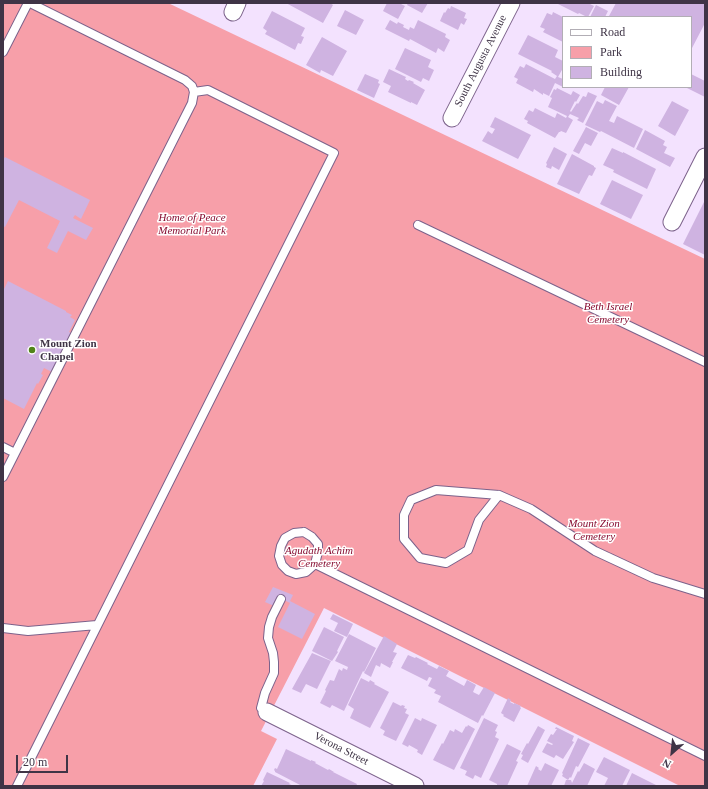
<!DOCTYPE html>
<style>
body{margin:0}
#map{position:relative;width:708px;height:789px;overflow:hidden;background:#f3e2fe;font-family:Georgia,serif}
canvas{display:block}
.frame{position:absolute;inset:0;border:4px solid #3f3446;pointer-events:none}
.legend{position:absolute;left:562px;top:16px;width:130px;height:72px;box-sizing:border-box;background:#fff;border:1px solid #b2aeb5;margin:0;padding:5px 7px;list-style:none;font-size:12px;color:#3f3446}
.legend li{display:flex;align-items:center;gap:8px;height:20px}
.legend b{width:20px;border:1px solid #b2aeb5}
.north{position:absolute;left:652px;top:733px;width:40px;height:40px;-webkit-text-stroke:3px #fff;paint-order:stroke;rotate:207deg;font-size:11px;font-weight:700;line-height:16px;text-align:center;color:#3f3446}
.north::after{content:'';display:block;margin:auto;width:14px;height:18px;background:#3f3446;clip-path:polygon(50% 0,100% 100%,50% 72%,0 100%)}
.scale{position:absolute;left:16px;top:755px;width:52px;height:18px;box-sizing:border-box;border:2px solid #3f3446;border-top:0;padding-left:5px;font-size:12px;line-height:14px;white-space:nowrap;color:#3f3446;-webkit-text-stroke:3px #fff;paint-order:stroke}
</style>
<div id="map">
<canvas width="708" height="789"></canvas>
<div class="frame"></div>
<ul class="legend">
<li><b style="height:5px;background:#fff"></b>Road</li>
<li><b style="height:11px;background:#f79fa9"></b>Park</li>
<li><b style="height:11px;background:#cfb3e1"></b>Building</li>
</ul>
<div class="north">N</div>
<div class="scale">20 m</div>
</div>
<script>
const c = document.querySelector('canvas').getContext('2d');
c.lineJoin = 'round';
function paint(path, color) { c.fillStyle = color; c.fill(path, 'evenodd'); }
const toPath = rows => new Path2D(rows.map(r => 'M' + r).join(''));
function trace(path, color, width, dash) { c.strokeStyle = color; c.lineWidth = width; c.lineCap = dash ? 'butt' : 'round'; c.setLineDash(dash || []); c.stroke(path); }
function label(font, color, halo, rows, align = 'center') {
  c.font = font + ' Georgia,serif'; c.lineWidth = 3; c.setLineDash([]); c.textBaseline = 'middle'; c.strokeStyle = halo; c.fillStyle = color; for (const [text, x, y, turn = 0] of rows) {
    c.save(); c.translate(x, y); c.rotate((+turn || 0) * Math.PI / 180); c.textAlign = isNaN(turn) ? turn : align; if (halo) c.strokeText(text, 0, 0); c.fillText(text, 0, 0); c.restore();
  }
}
paint(toPath([
 [3,3,168,3,705,259,705,786,680,786,324,608,261,731,277,739,253,786,3,786]
]), '#f79fa9');
paint(toPath([
 [286,3,325,3,327,4,328,3,330,3,333,5,323,23],
 [387,3,399,3,405,6,398,19,383,11],
 [408,3,428,3,422,13,407,5],
 [556,3,588,3,594,6,588,17,587,17,579,13,578,14],
 [616,3,705,3,705,23,691,50,691,17,611,17,609,16],
 [596,5,608,11,605,17,590,17],
 [451,6,466,13,464,18,467,19,464,25,461,23,458,30,440,21,444,12,445,13,448,8,450,9],
 [345,10,364,20,356,35,337,26],
 [272,11,305,28,301,36,304,37,301,44,298,43,295,50,265,34,267,31,263,28],
 [553,12,563,17,563,42,543,32,545,29,540,27,547,13,552,15],
 [390,20,397,24,398,22,404,25,403,27,409,30,410,27,414,29,418,20,446,34,445,37,450,40,444,52,438,48,436,53,410,39,409,41,385,29],
 [528,35,558,50,555,57,563,61,563,68,558,77,563,79,563,87,555,83,549,96,543,93,543,95,534,89,533,92,516,83,518,79,514,77,520,66,524,68,526,64,555,79,557,76,551,72,552,71,518,54],
 [322,37,347,51,333,76,321,70,320,73,306,65],
 [405,48,431,60,428,67,434,70,429,81,423,78,421,82,395,69],
 [389,69,406,77,405,79,408,81,409,80,414,82,413,83,425,90,417,105,411,102,411,103,388,92,391,86,383,82],
 [365,74,379,80,378,83,380,84,374,98,357,90],
 [691,74,705,81,705,97,685,87,691,87],
 [605,87,629,87,619,105,601,95],
 [557,88,571,95,573,91,580,95,576,102,575,101,570,111,571,112,577,103,578,104,583,96,586,97,588,92,597,96,583,123,577,120,579,118,570,114,568,117,573,120,566,133,561,131,560,132,559,132,555,138,527,123,528,121,524,119,529,110,533,112,535,108,555,118,557,113,566,118,567,116,548,107,552,98,550,97,554,89,556,90],
 [605,100,617,106,609,121,614,123,617,116,643,129,634,148,601,131,600,132,585,125,597,101,603,104],
 [672,101,689,110,675,136,658,126],
 [495,117,531,135,518,159,482,141,488,131,492,134,495,129,490,127],
 [586,127,598,133,591,146,585,143,579,154,573,151],
 [645,130,665,141,663,145,667,147,664,153,675,158,670,167,636,149],
 [554,147,567,154,559,170,552,166,551,169,546,167,547,164,546,163],
 [612,148,623,153,623,152,656,169,647,189,613,172,614,170,603,165],
 [572,154,594,166,594,167,596,168,592,176,589,175,579,194,557,184],
 [5,157,90,200,81,219,75,215,73,218,93,228,86,240,68,231,57,253,47,248,60,221,19,200,5,227,3,226,3,160],
 [612,180,643,195,631,219,600,204],
 [705,200,705,255,683,244],
 [8,281,66,311,66,312,72,315,70,317,75,320,69,332,74,334,54,373,44,368,41,374,43,375,38,384,37,383,24,409,3,398,3,291],
 [273,587,293,595,290,601,315,614,302,639,278,627,290,603,278,597,274,606,265,602],
 [333,614,353,624,347,637,334,631,338,623,330,619],
 [324,627,344,637,337,651,338,652,332,661,312,651],
 [349,634,376,648,364,672,363,671,344,711,332,705,330,708,320,703,326,691,325,690,330,680,334,681,339,669,342,671,343,668,347,670,348,667,335,661],
 [384,636,397,644,393,652,397,653,392,662,393,662,390,668,381,663,380,667,376,665,371,677,364,673],
 [312,653,331,661,317,689,306,684,301,693,292,689],
 [408,655,415,658,416,657,428,663,427,664,437,669,439,666,449,671,446,676,464,686,467,680,476,685,473,692,479,695,484,687,495,693,483,716,482,715,478,723,438,702,441,696,434,693,436,690,428,686,432,678,429,677,427,681,401,668],
 [361,678,369,682,370,680,375,683,374,684,389,692,370,728,350,718,354,709,348,705],
 [508,698,511,700,510,702,514,704,514,703,521,706,520,707,521,708,514,722,503,716,504,715,501,713],
 [393,702,401,706,402,705,405,706,404,708,407,709,405,713,409,715,396,741,383,735,385,731,380,728],
 [415,718,421,721,422,718,437,725,422,755,417,752,418,750,409,745,408,747,402,744],
 [484,718,498,725,495,731,497,732,495,737,499,739,481,778,475,775,473,779,465,775,467,771,460,768],
 [468,725,475,729,454,770,433,760,442,743,443,744,450,730,454,732,455,729,462,733,466,726,467,727],
 [538,726,545,730,528,763,521,759,523,755,521,754,527,743,528,744],
 [556,727,574,736,572,741,574,742,563,759,556,755,554,758,542,752,547,743,552,745,553,744,547,741,551,734,553,735,557,729,555,729],
 [578,738,590,744,578,767,576,766,571,778,570,777,568,780,562,776,563,774,562,773],
 [507,744,521,751,516,761,518,762,507,786,497,786,497,784,489,780],
 [286,749,311,761,311,760,316,762,315,763,328,770,329,769,334,772,333,772,357,784,356,786,302,786,275,772,275,771,274,770,275,768,277,769],
 [604,757,630,770,622,786,604,786,608,778,596,772],
 [545,763,559,770,551,786,527,786,536,766,539,768,538,769,541,771],
 [584,763,595,769,587,786,564,786,566,780,571,780,572,783,578,771,579,772],
 [267,772,290,783,289,784,294,786,261,786,264,781,263,780],
 [632,773,658,786,626,786]
]), '#cfb3e1');
const service = toPath([
 [3,52,28,3],
 [418,225,705,362],
 [3,447,15,453],
 [3,477,192,103,194,92,192,86,185,80,30,3],
 [499,495,479,520,468,550,446,563,420,558,404,539,404,515,411,500,436,490,499,495,531,509,595,551,653,578,705,594],
 [304,532,312,537,318,544,318,552,315,564,306,572,296,574,288,571,282,565,279,556,281,546,285,538,294,533,304,532],
 [315,564,705,756],
 [3,628,28,631,97,625],
 [267,712,261,708,265,693,274,673,274,662,273,653,268,638,269,627,272,617,281,599],
 [17,786,334,153,208,90,194,92]
]);
const minor = toPath([
 [233,12,237,3],
 [452,118,511,3],
 [672,222,705,157],
 [267,712,415,786]
]);
trace(service, '#7c628b', 10);
trace(minor, '#7c628b', 19);
trace(service, '#fff', 8);
trace(minor, '#fff', 17);
for (const [x, y, r, color] of [
 [32,350,4,"#518418"]
]) { const dot = new Path2D(); dot.arc(x, y, r, 0, 2 * Math.PI); c.fillStyle = color; c.fill(dot); trace(dot, '#fff', 1.5); }
label('11px', '#3f3446', '#fff', [
 ["South Augusta Avenue",481,61,-63],
 ["Verona Street",341,749,27]
]);
label('italic 11px', '#870d31', '#fff', [
 ["Home of Peace",192,218],
 ["Memorial Park",192,231],
 ["Beth Israel",608,307],
 ["Cemetery",608,320],
 ["Mount Zion",594,524],
 ["Cemetery",594,537],
 ["Agudath Achim",319,551],
 ["Cemetery",319,564]
]);
label('bold 11px', '#3f3446', '#fff', [
 ["Mount Zion",40,344],
 ["Chapel",40,357]
], 'left');
</script>
